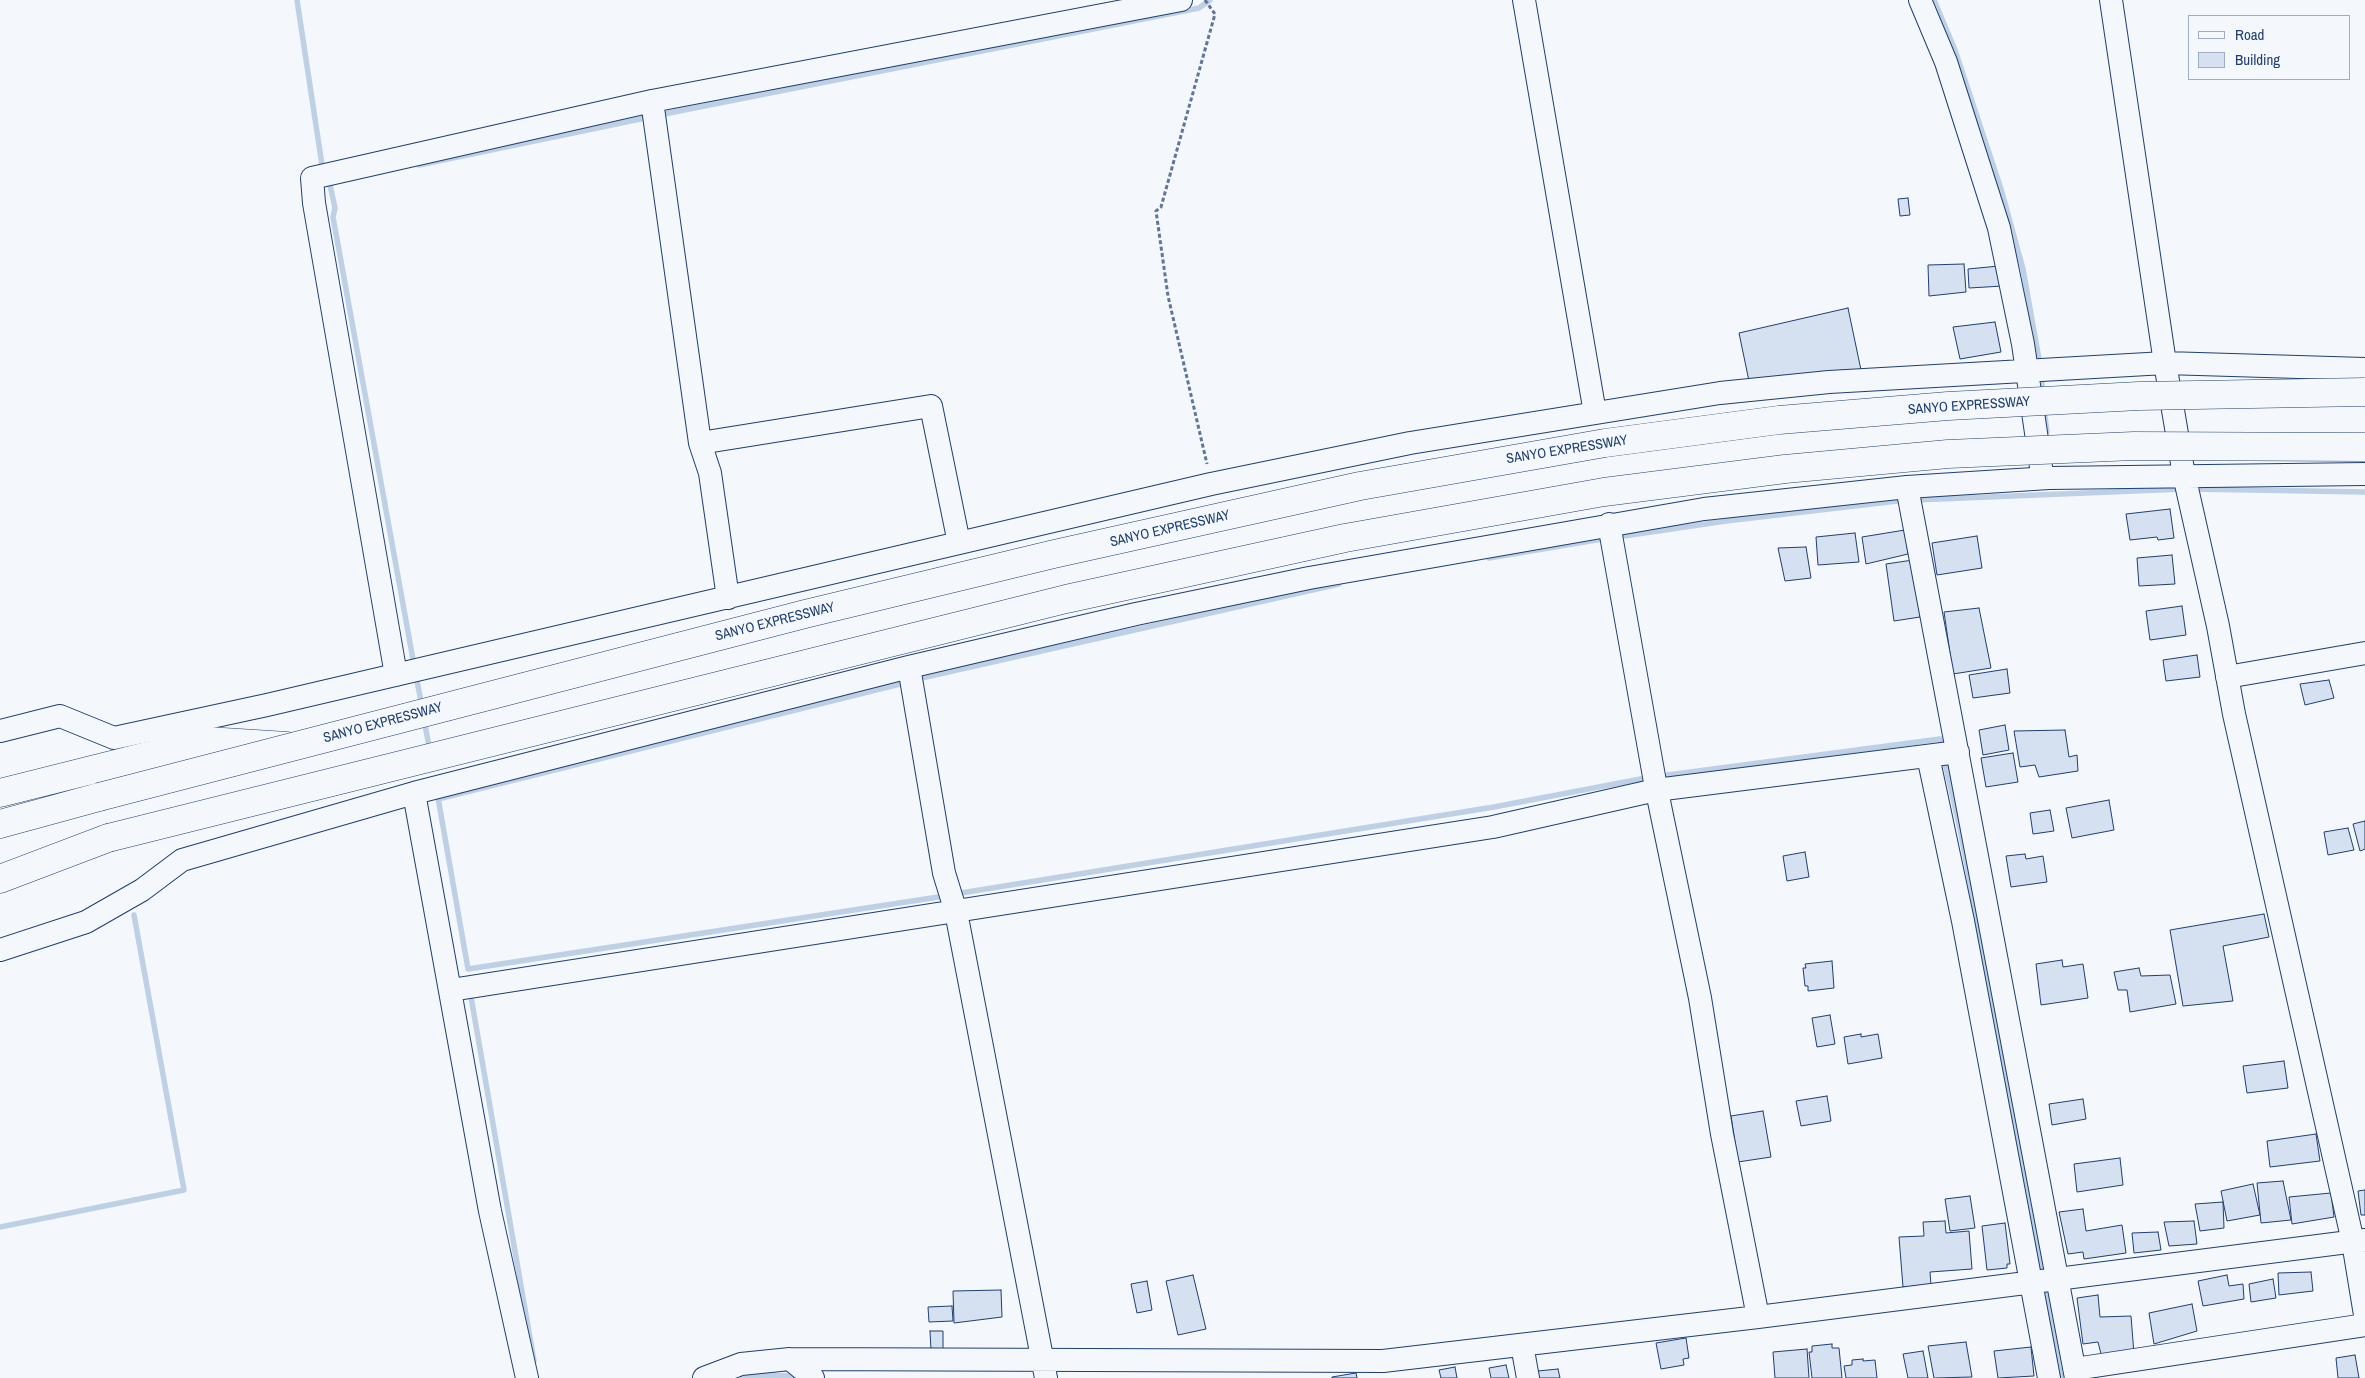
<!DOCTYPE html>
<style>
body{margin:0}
#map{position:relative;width:2365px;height:1378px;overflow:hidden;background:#f4f7fb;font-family:"Archivo Narrow",sans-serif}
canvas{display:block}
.legend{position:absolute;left:2188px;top:15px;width:162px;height:65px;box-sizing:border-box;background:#f4f7fb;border:1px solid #9eadc5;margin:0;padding:6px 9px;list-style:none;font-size:15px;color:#1d3f73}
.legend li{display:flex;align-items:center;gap:10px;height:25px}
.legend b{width:25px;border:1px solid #9eadc5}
</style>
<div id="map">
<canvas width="2365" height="1378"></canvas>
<ul class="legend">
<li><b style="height:6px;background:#f4f7fb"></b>Road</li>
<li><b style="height:14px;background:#d5e0f0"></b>Building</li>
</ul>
</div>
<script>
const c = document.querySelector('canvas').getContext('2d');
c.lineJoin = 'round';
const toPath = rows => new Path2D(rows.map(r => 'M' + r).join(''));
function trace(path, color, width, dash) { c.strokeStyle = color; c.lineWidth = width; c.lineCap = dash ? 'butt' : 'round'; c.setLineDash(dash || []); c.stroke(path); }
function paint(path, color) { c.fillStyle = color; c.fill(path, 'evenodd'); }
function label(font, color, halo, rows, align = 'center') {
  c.font = font + ' "Archivo Narrow",sans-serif'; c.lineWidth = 4; c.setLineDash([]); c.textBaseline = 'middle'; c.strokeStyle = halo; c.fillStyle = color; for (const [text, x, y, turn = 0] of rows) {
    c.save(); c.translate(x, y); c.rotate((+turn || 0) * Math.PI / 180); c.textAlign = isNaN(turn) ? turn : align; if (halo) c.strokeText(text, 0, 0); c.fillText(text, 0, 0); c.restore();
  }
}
trace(toPath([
 [297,0,322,165,325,171],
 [1934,0,1955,50,2001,189,2023,269,2040,365],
 [659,115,1199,8,1210,0],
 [419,165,650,117],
 [329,180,335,208,333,217,414,665],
 [2041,374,2043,395],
 [2044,409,2047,432],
 [2192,489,2365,492],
 [1915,500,2183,489],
 [1617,537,1726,521,1906,500],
 [1489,558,1608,538],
 [416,676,422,706],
 [917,679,1339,584],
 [424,720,430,751],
 [1944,759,1960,829,2043,1275],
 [1660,776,1940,739,1942,750],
 [437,792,468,969,945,896],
 [438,799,908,682],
 [955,894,1494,807,1651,777],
 [470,991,534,1361],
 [0,1227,184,1190,134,915],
 [2044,1284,2061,1378],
 [743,1378,763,1375,791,1376,797,1378]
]), '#bed0e5', 5.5);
const building = toPath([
 [1908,198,1910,215,1900,216,1898,199,1908,198],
 [1964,264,1966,292,1929,296,1928,265,1964,264],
 [1999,266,2003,286,1969,288,1968,269,1999,266],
 [1848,308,1861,370,1750,386,1739,333,1848,308],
 [1995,322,2001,352,1960,359,1953,327,1995,322],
 [2170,509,2174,538,2158,540,2157,537,2130,540,2126,514,2170,509],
 [1905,530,1908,554,1866,564,1862,537,1905,530],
 [1855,533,1859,562,1818,565,1816,537,1855,533],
 [1977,536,1982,568,1937,575,1932,543,1977,536],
 [1806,547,1811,578,1785,581,1778,548,1806,547],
 [2172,555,2175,584,2139,586,2137,558,2172,555],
 [1913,560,1920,617,1894,621,1886,564,1913,560],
 [2182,606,2186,635,2150,640,2146,611,2182,606],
 [1979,608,1991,668,1953,674,1944,612,1979,608],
 [2197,655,2200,677,2166,681,2163,660,2197,655],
 [2007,669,2010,693,1973,698,1969,675,2007,669],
 [2329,680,2334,698,2305,705,2300,684,2329,680],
 [2005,725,2009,750,1983,755,1979,730,2005,725],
 [2065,730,2069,757,2077,755,2078,771,2039,777,2035,765,2020,767,2014,731,2065,730],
 [2013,753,2018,782,1986,787,1981,758,2013,753],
 [2109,800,2114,830,2072,838,2066,808,2109,800],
 [2050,810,2054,831,2033,834,2030,813,2050,810],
 [2365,821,2365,849,2360,851,2353,824,2365,821],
 [2348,828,2354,850,2328,855,2324,832,2348,828],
 [1805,852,1809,877,1787,881,1783,856,1805,852],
 [2025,854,2026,859,2043,856,2047,882,2011,887,2006,856,2025,854],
 [2264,914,2269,937,2223,946,2233,1001,2183,1006,2170,930,2264,914],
 [2062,960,2063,967,2083,964,2088,998,2041,1005,2036,964,2062,960],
 [1832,961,1834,988,1808,991,1808,986,1805,986,1803,968,1806,968,1805,964,1832,961],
 [2139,968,2141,976,2170,975,2176,1004,2130,1012,2127,990,2118,990,2114,972,2139,968],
 [1830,1015,1835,1044,1817,1047,1812,1018,1830,1015],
 [1861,1034,1861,1037,1878,1034,1882,1058,1848,1064,1844,1037,1861,1034],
 [2284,1061,2288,1088,2247,1093,2243,1066,2284,1061],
 [1827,1096,1831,1121,1801,1126,1796,1101,1827,1096],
 [2083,1099,2086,1119,2052,1125,2049,1104,2083,1099],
 [1763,1111,1771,1157,1738,1162,1731,1116,1763,1111],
 [2316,1134,2320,1161,2270,1167,2267,1141,2316,1134],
 [2120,1158,2123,1185,2077,1192,2074,1164,2120,1158],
 [2283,1181,2291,1220,2261,1223,2257,1183,2283,1181],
 [2253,1184,2260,1215,2227,1221,2221,1191,2253,1184],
 [2365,1190,2365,1215,2361,1215,2358,1191,2365,1190],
 [2331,1193,2334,1217,2292,1224,2289,1197,2331,1193],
 [1970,1196,1975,1228,1950,1231,1945,1199,1970,1196],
 [2223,1202,2224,1228,2200,1231,2195,1204,2223,1202],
 [2083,1209,2086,1231,2122,1225,2126,1253,2084,1259,2083,1252,2068,1254,2059,1212,2083,1209],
 [1945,1221,1946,1233,1969,1231,1972,1269,1930,1272,1931,1285,1903,1287,1899,1237,1924,1236,1923,1222,1945,1221],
 [2194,1221,2197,1244,2169,1246,2164,1222,2194,1221],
 [2005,1223,2010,1264,2007,1264,2007,1268,1987,1270,1982,1226,2005,1223],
 [2158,1232,2161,1250,2134,1253,2132,1233,2158,1232],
 [2311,1272,2313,1291,2279,1295,2278,1273,2311,1272],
 [1193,1275,1206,1329,1178,1335,1166,1281,1193,1275],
 [2227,1275,2229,1286,2243,1284,2244,1299,2203,1306,2198,1281,2227,1275],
 [2273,1279,2276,1298,2251,1302,2249,1284,2273,1279],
 [1147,1281,1152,1310,1137,1313,1131,1284,1147,1281],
 [1001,1290,1002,1317,954,1323,953,1291,1001,1290],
 [2098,1295,2100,1317,2131,1316,2134,1354,2102,1358,2098,1342,2083,1344,2077,1298,2098,1295],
 [2192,1304,2197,1331,2154,1344,2149,1313,2192,1304],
 [952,1306,953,1321,929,1322,928,1307,952,1306],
 [930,1331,943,1331,943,1350,931,1350,930,1331],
 [1686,1338,1689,1358,1683,1359,1684,1365,1661,1369,1656,1343,1686,1338],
 [1966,1342,1972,1377,1934,1378,1928,1346,1966,1342],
 [1832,1344,1832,1348,1839,1348,1842,1378,1812,1378,1809,1352,1812,1352,1812,1346,1832,1344],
 [2031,1347,2034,1376,1998,1378,1994,1351,2031,1347],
 [1807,1349,1809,1378,1775,1378,1773,1352,1807,1349],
 [1923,1351,1928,1378,1908,1378,1903,1354,1923,1351],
 [2355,1355,2359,1378,2338,1378,2336,1358,2355,1355],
 [1863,1359,1863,1361,1875,1360,1877,1378,1846,1378,1844,1366,1852,1365,1852,1360,1863,1359],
 [1506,1365,1509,1378,1491,1378,1489,1368,1506,1365],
 [1455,1367,1457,1378,1441,1378,1439,1370,1455,1367],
 [1558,1369,1560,1378,1539,1378,1538,1371,1558,1369],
 [1356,1373,1357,1378,1332,1378,1332,1377,1356,1373]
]);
paint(building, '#d5e0f0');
trace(building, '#1d3f73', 1);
const minor = toPath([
 [1524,0,1595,413],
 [1920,0,1946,62,1999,228,2023,344,2041,467],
 [2111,0,2165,363,2184,475,2218,626,2234,714,2353,1242,2365,1315],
 [652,101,700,443,710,473,728,598],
 [700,443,931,406,959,543],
 [1907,487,2076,1378],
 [1609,524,1655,782,1700,998,1722,1134,1758,1317],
 [909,667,944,873,956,912,1046,1378],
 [396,675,314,203,312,178,652,101,1181,0],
 [2227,677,2365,653],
 [0,731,60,716,114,738,267,705,1211,484,1410,443,1720,393,1829,382,2165,363,2365,369],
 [1928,756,1963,921,2049,1378],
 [414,793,490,1211,527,1378],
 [0,950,86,922,142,890,182,860,414,793,909,667,1136,614,1309,578,1704,509,1907,487,2049,478,2365,474],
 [451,990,1493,827,1656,790,1958,752],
 [1522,1345,1528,1378],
 [790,1359,813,1378],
 [2075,1369,2365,1325],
 [704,1378,741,1364,790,1359,1383,1361,1758,1317,2365,1240]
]);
const highway = toPath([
 [0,793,207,741,287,746],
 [0,824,99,797],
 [0,879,108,838]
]);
trace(minor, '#1d3f73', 24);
trace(highway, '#1d3f73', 29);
trace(toPath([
 [1205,0,1215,14,1161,207,1156,211,1168,296,1207,464]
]), '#5e769c', 3, [4, 2.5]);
trace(minor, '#f4f7fb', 22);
trace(highway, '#f4f7fb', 28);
const highwayBridge = toPath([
 [99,797,805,614,1054,554,1360,486,1605,443,1779,420,1948,406,2139,396,2365,392],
 [108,838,1066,599,1345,538,1604,492,1785,469,1948,454,2134,446,2365,447]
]);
trace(highwayBridge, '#1d3f73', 29, []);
trace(highwayBridge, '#f4f7fb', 28);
label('14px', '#1d3f73', '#f4f7fb', [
 ["SANYO EXPRESSWAY",1969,406,-4],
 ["SANYO EXPRESSWAY",1567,450,-9],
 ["SANYO EXPRESSWAY",1170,529,-13],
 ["SANYO EXPRESSWAY",775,622,-14],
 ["SANYO EXPRESSWAY",383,723,-15]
]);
</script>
